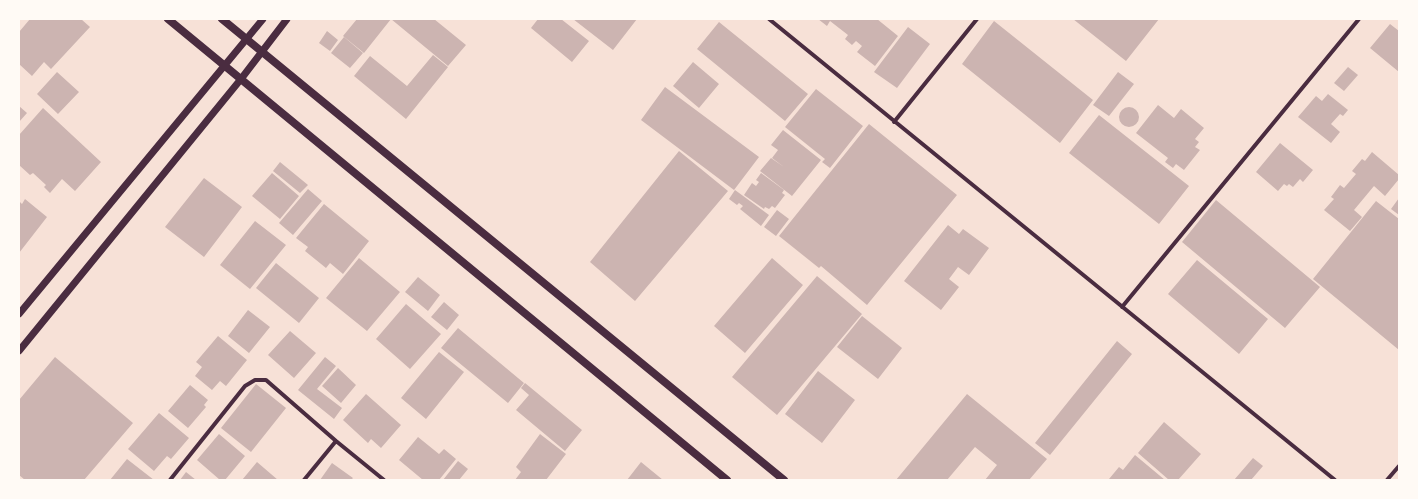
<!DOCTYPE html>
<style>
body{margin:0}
#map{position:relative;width:1418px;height:499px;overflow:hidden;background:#f7e1d7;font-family:Literata,serif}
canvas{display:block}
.frame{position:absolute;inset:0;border:20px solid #fffaf5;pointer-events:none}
</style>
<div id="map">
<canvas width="1418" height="499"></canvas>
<div class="frame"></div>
</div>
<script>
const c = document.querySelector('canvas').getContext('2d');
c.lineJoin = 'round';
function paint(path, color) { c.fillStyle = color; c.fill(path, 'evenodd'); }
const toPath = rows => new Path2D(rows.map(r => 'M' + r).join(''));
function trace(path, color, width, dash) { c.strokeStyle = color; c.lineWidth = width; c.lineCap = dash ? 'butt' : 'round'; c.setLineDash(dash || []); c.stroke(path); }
paint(toPath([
 [30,19,81,19,90,27,51,69,44,62,32,76,19,64,19,32],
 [357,19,434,19,466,45,448,66,391,19,364,53,343,36],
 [538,19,561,19,589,41,572,62,531,28],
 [573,19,637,19,613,50],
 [818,19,877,19,898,36,875,66,857,52,862,46,856,41,852,45,845,39,848,35,830,21,827,26],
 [1073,19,1159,19,1126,61],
 [994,21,1093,100,1060,143,962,64],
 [719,22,808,94,785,121,697,49],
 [1390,24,1399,31,1399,72,1370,48],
 [908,27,930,44,897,88,874,72],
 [327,31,338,40,330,51,319,43],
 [344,37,363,53,350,68,331,53],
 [433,55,448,67,406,119,354,76,370,56,407,86],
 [693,62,719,84,699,108,673,86],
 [1348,67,1358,75,1344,91,1334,83],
 [57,72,79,92,58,114,37,94],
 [1118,72,1134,84,1109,116,1093,105],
 [665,87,759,157,734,190,641,120],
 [816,89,863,126,830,168,822,162,825,159,785,127],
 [1328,94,1348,110,1343,116,1340,114,1331,124,1340,132,1331,143,1298,117,1316,96,1322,101],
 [1158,105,1174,118,1181,109,1204,128,1195,139,1199,142,1195,147,1200,150,1184,170,1176,164,1173,168,1165,162,1168,158,1136,133],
 [19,106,27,113,19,122],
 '1119 117a10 10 0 1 1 20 0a10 10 0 1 1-20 0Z',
 [43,108,101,162,75,191,62,179,50,193,44,187,46,185,33,173,30,175,19,165,19,135],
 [1099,115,1189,186,1159,224,1069,153],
 [869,124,957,195,867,305,821,266,819,268,779,236],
 [783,130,821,160,792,196,760,171,771,158,784,167,772,158,778,150,771,145],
 [1280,143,1313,170,1303,182,1300,179,1293,187,1289,184,1287,186,1284,184,1278,191,1256,172],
 [679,151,728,191,635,301,590,262],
 [1372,152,1399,175,1399,179,1385,196,1374,186,1354,210,1362,217,1350,231,1324,210,1334,199,1331,197,1340,185,1344,188,1356,174,1352,171,1362,159,1365,161],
 [280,162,308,185,300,193,273,171],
 [272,173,299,196,280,219,252,196],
 [761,173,784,190,782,193,785,195,775,208,772,206,769,209,765,207,764,209,744,195,752,183,756,186,759,182,756,180],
 [204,178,242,207,204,257,165,227],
 [308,189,322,201,293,235,279,223],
 [735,190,769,215,761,226,740,209,743,206,739,203,737,205,729,199],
 [1399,198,1399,215,1391,209],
 [25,199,47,217,19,253,19,201,22,204],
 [1216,200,1320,287,1285,328,1182,242],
 [1376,201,1399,219,1399,350,1313,279],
 [324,204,369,241,343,274,330,263,326,268,305,251,308,247,296,238],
 [777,210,789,219,776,236,764,227],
 [255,221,286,245,250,289,220,265],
 [948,225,959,234,963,229,989,248,969,275,958,267,949,279,959,287,941,310,904,281],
 [359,258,400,292,367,331,326,298],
 [772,258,803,285,745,353,714,326],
 [1197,260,1268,319,1239,354,1168,294],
 [276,263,319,298,299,323,256,288],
 [817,276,862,314,777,415,732,377],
 [418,277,440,295,428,311,405,292],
 [444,302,459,315,447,330,431,317],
 [406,304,441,334,410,369,376,339],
 [248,310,270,327,249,353,228,336],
 [862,316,902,348,878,379,837,347],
 [458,328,524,383,508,403,441,348],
 [290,331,316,353,294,378,268,355],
 [218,336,247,360,226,386,220,381,212,390,195,376,202,367,196,362],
 [1117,341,1132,354,1050,455,1035,443],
 [439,352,464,372,426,419,401,398],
 [55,357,133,423,84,480,25,480,19,475,19,400],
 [325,357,336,366,317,389,342,408,334,419,298,390],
 [338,368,356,385,341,403,322,386],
 [818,371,855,400,822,443,785,414],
 [525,383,582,430,565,451,516,410,529,395,521,388],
 [256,384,286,408,251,452,221,428],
 [190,385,208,400,204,405,206,407,188,428,168,411],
 [366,394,401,425,381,448,371,439,368,443,343,420],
 [967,394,1047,459,1029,480,985,480,997,465,975,447,947,480,896,480],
 [159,413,189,438,171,459,167,456,154,471,128,449],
 [1164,422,1201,454,1178,480,1169,480,1138,453],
 [219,434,245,456,225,480,220,480,197,460],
 [540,434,566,454,546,480,515,480,521,472,516,467],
 [418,437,439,454,444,449,456,459,439,480,423,480,399,460],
 [1135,455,1165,480,1111,480,1109,479,1119,467,1123,470],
 [1253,458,1263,466,1251,480,1234,480],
 [127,459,154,480,110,480],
 [458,461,468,469,459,480,443,480],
 [257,462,278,480,242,480],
 [641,462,663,480,627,480],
 [332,463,353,478,351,480,320,480],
 [186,472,196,480,180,480]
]), '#ccb4b1');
trace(toPath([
 [769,19,1335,480],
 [894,122,977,19],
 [1122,307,1359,19],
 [170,480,245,386,255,380,266,380,336,441,384,480],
 [304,480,336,441],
 [1387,480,1399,466]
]), '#4a2c40', 4);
trace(toPath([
 [19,314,263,19],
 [19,351,241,79,287,19]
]), '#4a2c40', 7);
trace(toPath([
 [168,19,727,480],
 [222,19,784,480]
]), '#4a2c40', 8);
</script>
